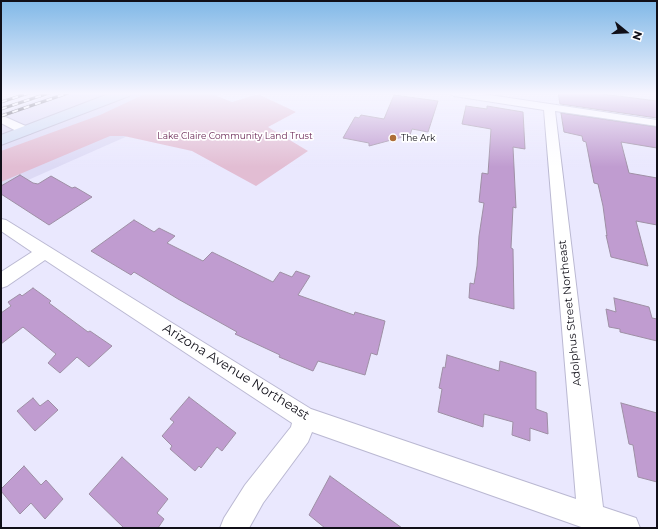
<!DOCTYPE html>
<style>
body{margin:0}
#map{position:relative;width:658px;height:529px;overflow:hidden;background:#eae8fe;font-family:Montserrat,sans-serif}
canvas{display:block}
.frame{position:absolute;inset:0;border:2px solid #100f18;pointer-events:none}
.north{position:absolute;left:606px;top:12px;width:40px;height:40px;-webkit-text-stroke:3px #fff;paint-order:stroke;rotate:108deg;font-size:11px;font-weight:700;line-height:16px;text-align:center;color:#100f18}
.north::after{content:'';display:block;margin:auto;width:14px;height:18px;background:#100f18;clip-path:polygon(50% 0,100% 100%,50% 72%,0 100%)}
</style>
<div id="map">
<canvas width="658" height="529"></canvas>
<div class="frame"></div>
<div class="north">N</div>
</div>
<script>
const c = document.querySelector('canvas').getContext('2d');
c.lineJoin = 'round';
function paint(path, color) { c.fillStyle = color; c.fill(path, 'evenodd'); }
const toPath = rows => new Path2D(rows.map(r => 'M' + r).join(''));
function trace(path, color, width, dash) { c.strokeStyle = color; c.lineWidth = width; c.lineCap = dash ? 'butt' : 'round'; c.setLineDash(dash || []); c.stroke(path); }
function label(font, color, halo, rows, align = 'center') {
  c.font = font + ' Montserrat,sans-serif'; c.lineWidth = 3.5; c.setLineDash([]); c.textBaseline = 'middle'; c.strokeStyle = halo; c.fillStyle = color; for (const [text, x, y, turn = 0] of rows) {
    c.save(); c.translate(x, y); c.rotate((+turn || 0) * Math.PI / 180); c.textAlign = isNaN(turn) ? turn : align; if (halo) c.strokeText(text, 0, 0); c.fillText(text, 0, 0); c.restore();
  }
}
paint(toPath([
 [56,93,225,93,1,192,1,113]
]), '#dddaf5');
paint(toPath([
 [147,93,210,93,232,102,258,94,296,112,268,127,308,151,256,186,192,151,124,136,110,136,1,182,1,151,100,115]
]), '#e2bdd3');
const building = toPath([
 [558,93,595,93,657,101,657,118,560,104,558,93],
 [394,95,438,101,428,132,412,129,410,135,369,146,369,143,343,138,355,117,359,118,361,115,384,119,394,95],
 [466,106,487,109,487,106,523,112,525,149,513,147,516,208,513,207,511,248,513,249,514,309,469,298,470,283,474,284,477,266,479,236,484,203,479,202,482,173,488,174,491,129,462,124,466,106],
 [561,113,657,127,657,148,621,142,629,173,657,178,657,225,636,221,648,266,611,257,606,235,607,236,603,206,598,184,594,183,586,142,583,141,582,136,564,132,561,113],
 [20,175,33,183,38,184,51,176,72,188,75,187,92,197,49,225,1,194,1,186,20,175],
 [134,220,154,232,159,228,175,236,167,243,203,261,212,252,273,282,280,272,292,277,296,271,310,276,298,295,354,315,355,312,385,321,377,355,371,353,365,375,318,361,313,371,279,357,280,355,235,334,237,332,178,299,134,272,131,275,91,251,134,220],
 [33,288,51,301,49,303,88,332,90,331,112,346,89,367,77,357,60,373,48,363,56,354,23,327,1,344,1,313,11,306,8,302,20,294,22,296,33,288],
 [614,298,649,307,652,318,657,319,657,341,620,332,620,329,609,327,606,309,616,312,614,298],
 [447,355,499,371,500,361,536,372,536,409,547,413,548,434,530,428,530,441,512,435,513,422,484,414,483,427,438,412,442,389,439,388,443,367,445,368,447,355],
 [189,397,236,433,222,451,217,447,201,468,199,466,195,471,170,449,172,446,162,436,174,422,170,419,189,397],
 [33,398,40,406,48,400,58,410,35,431,17,411,33,398],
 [621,403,657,413,657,482,638,477,633,445,629,444,621,403],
 [122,457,168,499,157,513,164,519,158,528,124,528,89,494,122,457],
 [24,466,41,485,46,480,63,499,45,519,31,503,20,514,1,491,1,489,24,466],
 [330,476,402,528,325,528,309,515,330,476]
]);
paint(building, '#c09cd0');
trace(building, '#9e8fa5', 1);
const minor = toPath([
 [449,93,476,93,657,120,657,126,555,111,603,507,636,518,640,528,584,528,312,432,308,442,263,503,249,528,220,528,224,518,245,485,291,427,292,423,45,260,7,286,1,288,1,272,32,252,1,231,1,219,6,220,311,409,576,499,544,110,454,96,449,93],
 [1,115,30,128,32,131,30,134,22,134,1,123,1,115]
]);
const secondary = toPath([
 [111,93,131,93,129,96,1,145,1,135,111,93]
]);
trace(minor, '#bab8d2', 2);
trace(secondary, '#bab8d2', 2);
paint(minor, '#fff');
paint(secondary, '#d2ddf4');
const rail = toPath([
 [1,102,29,93],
 [1,109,49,93],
 [1,116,68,93]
]);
trace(rail, '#2a2934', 3);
trace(rail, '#fff', 2, [6]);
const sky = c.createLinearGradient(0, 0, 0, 167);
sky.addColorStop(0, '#80b8e7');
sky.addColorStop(0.56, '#f6f5ff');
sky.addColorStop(1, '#f6f5ff00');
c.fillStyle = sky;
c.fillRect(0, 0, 658, 167);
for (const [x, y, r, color] of [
 [393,138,4,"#ae6d37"]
]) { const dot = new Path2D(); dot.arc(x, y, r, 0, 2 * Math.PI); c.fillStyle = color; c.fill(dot); trace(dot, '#fff', 1.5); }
label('9px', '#6a2755', '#fff', [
 ["Lake Claire Community Land Trust",235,136]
]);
label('9px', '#100f18', '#fff', [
 ["The Ark",401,138]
], 'left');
label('11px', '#100f18', '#fff', [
 ["Adolphus Street Northeast",570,313,-96]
]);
label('13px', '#100f18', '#fff', [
 ["Arizona Avenue Northeast",236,372,32]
]);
</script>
